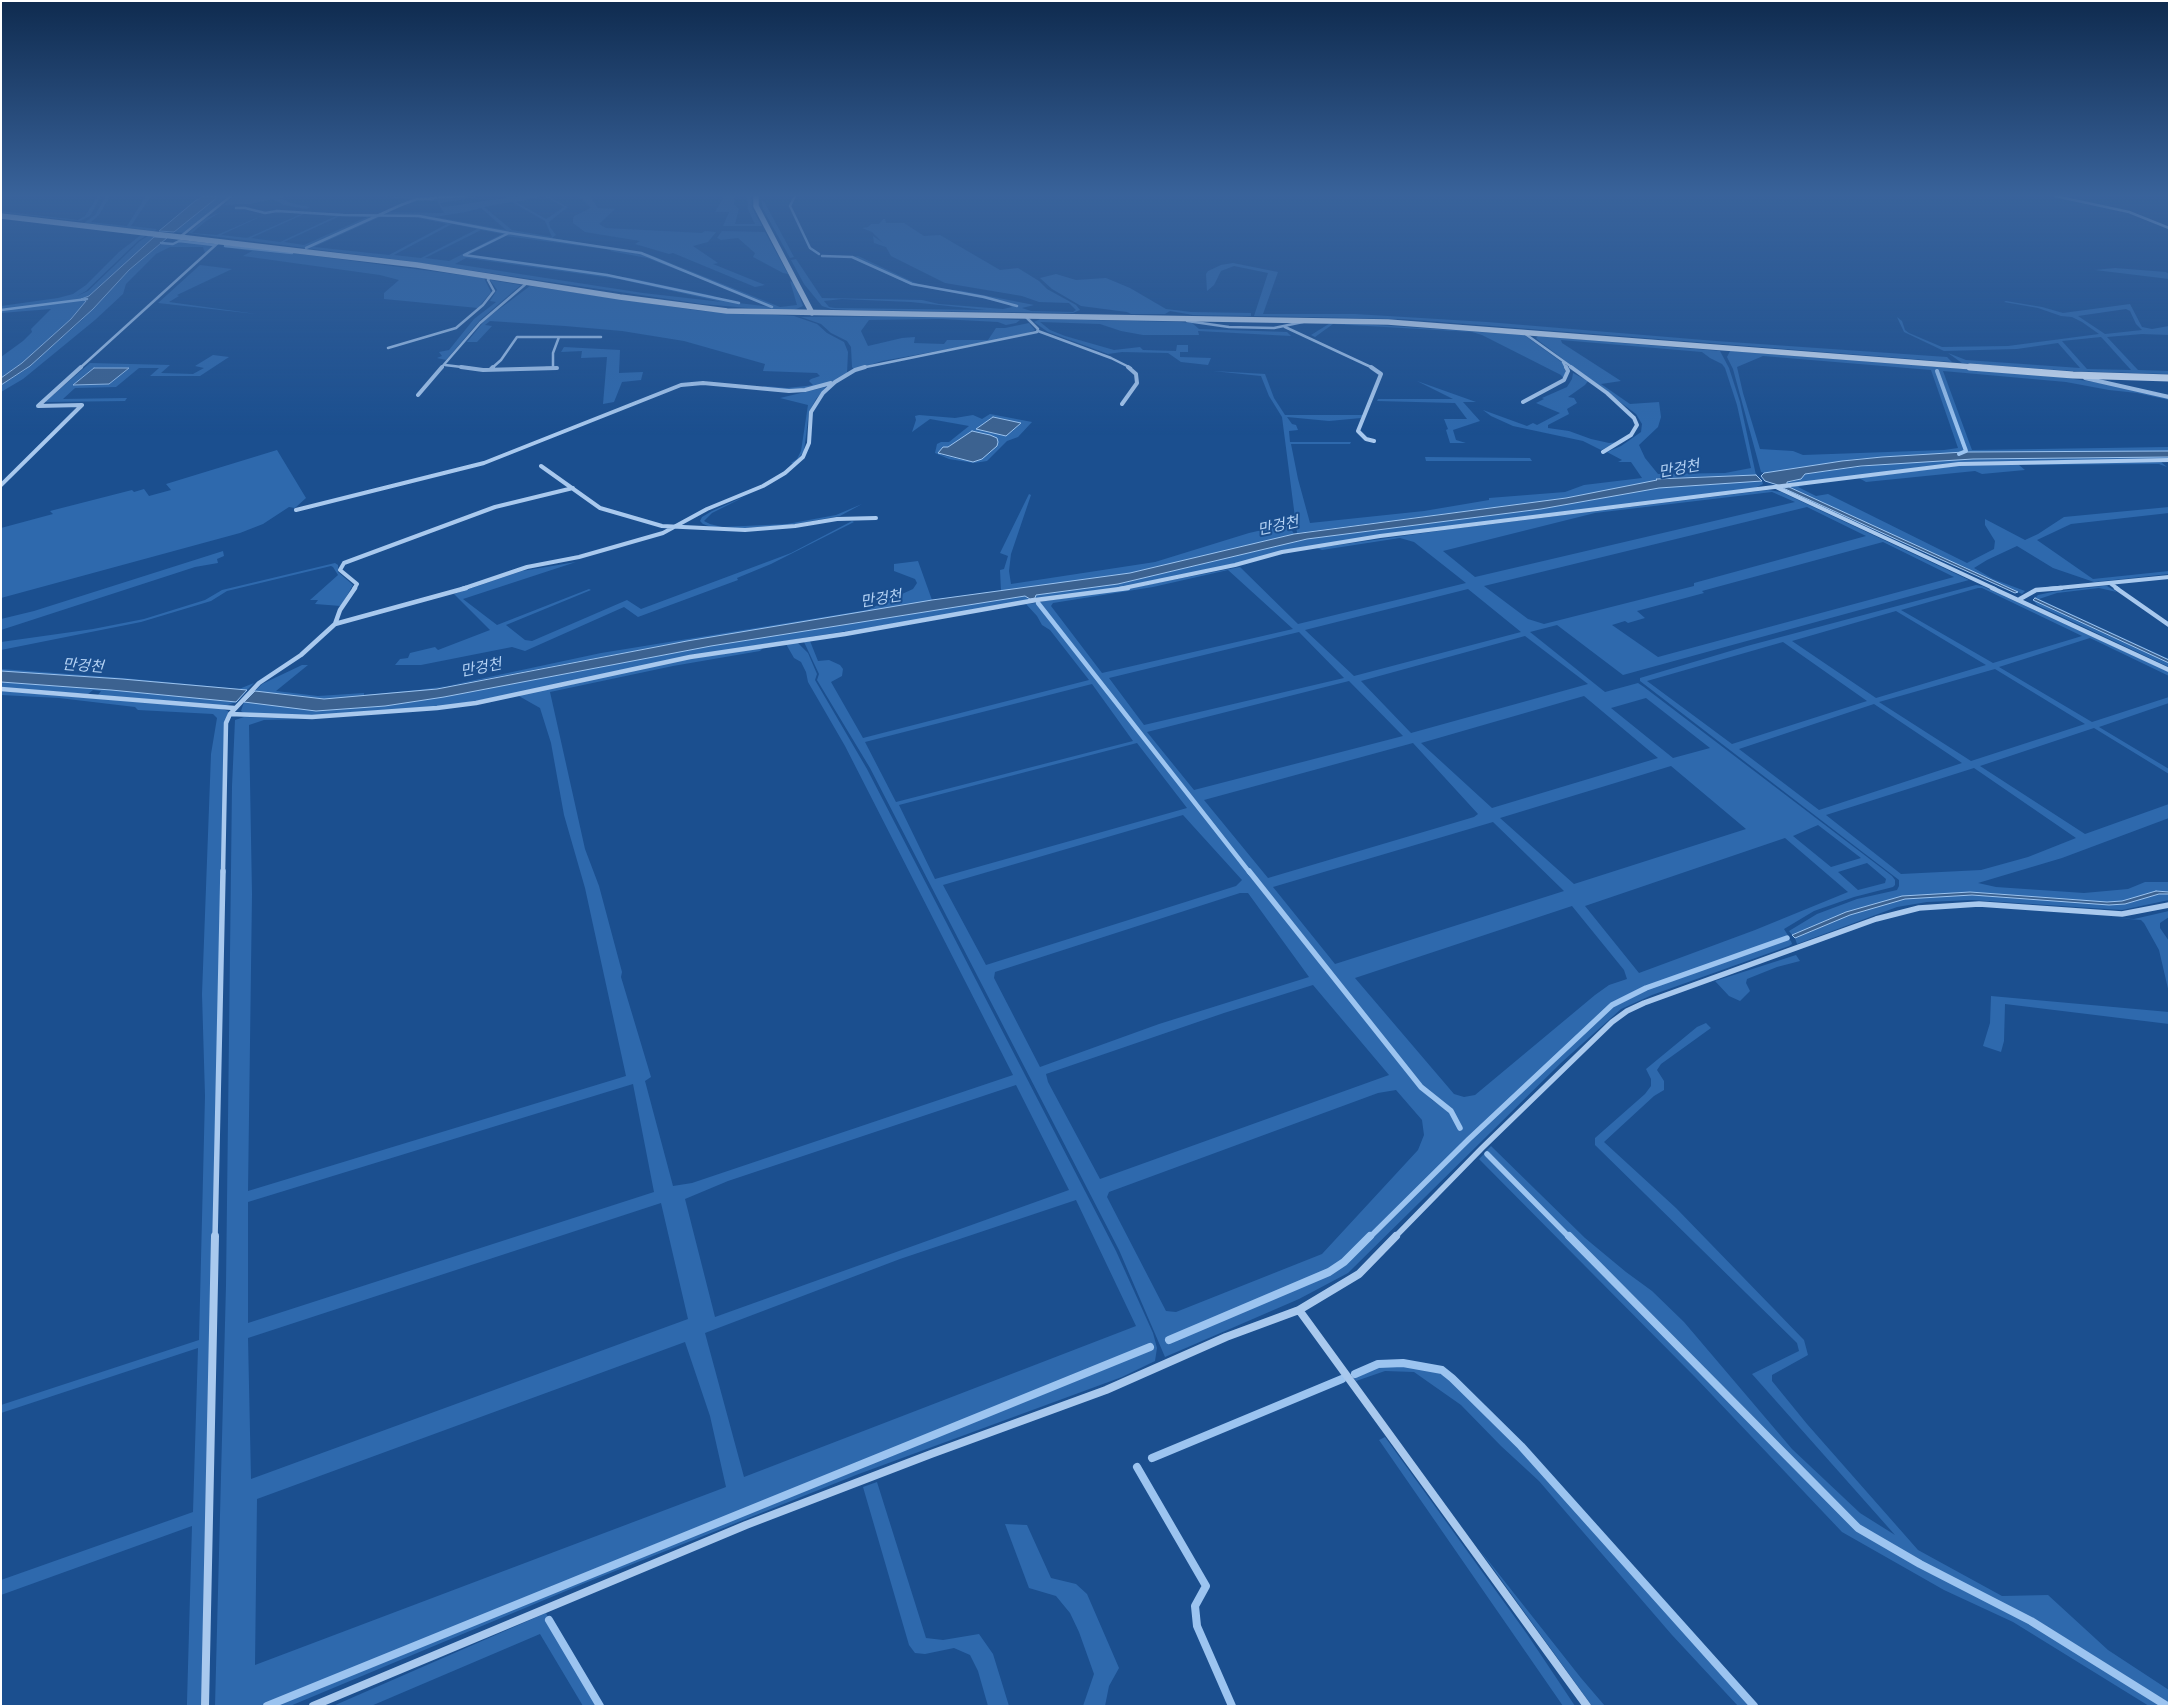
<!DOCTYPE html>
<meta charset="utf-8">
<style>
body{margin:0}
#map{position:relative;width:2170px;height:1707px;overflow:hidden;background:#1b4f8f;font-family:"Alegreya Sans",sans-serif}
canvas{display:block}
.frame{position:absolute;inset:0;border:2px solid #fff;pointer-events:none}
</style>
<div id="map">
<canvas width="2170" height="1707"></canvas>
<div class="frame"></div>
</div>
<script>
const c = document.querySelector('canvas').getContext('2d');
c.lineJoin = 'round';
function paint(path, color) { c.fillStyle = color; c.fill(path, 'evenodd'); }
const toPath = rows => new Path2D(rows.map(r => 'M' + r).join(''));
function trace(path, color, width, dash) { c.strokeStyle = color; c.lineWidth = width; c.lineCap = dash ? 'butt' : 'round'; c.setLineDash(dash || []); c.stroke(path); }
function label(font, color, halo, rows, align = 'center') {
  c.font = font + ' "Alegreya Sans","Noto Sans KR",sans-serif'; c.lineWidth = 4; c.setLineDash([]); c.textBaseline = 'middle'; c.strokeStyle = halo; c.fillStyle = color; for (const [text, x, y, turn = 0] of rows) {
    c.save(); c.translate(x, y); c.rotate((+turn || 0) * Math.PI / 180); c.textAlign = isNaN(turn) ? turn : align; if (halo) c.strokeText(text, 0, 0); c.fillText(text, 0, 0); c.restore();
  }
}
paint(toPath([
 [98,196,101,196,90,216,80,221,1,213,1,211,78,220,85,216],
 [106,196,110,196,99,215,91,222,127,226,146,196,151,196,131,226,157,229,155,231,84,223,95,215],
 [219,196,228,196,184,233,174,232],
 [233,196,288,196,280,198,291,203,310,207,306,209,284,205,273,199,250,204,224,205],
 [383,196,438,198,483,196,440,203,443,207,519,196,543,196,516,202,546,219,564,207,544,196,547,196,568,207,549,222,550,227,556,235,552,238,648,254,780,307,797,305,790,281,795,284,803,306,794,310,770,310,702,304,407,261,188,233,206,218,221,212,206,221,192,233,217,235,268,213,221,235,247,238,301,214,272,211,377,215,412,200],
 [418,200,437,201,444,213,387,212],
 [512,202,545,221,552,237,512,230,484,207],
 [481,208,506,230,435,217,466,212],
 [304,214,336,216,280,242,251,238],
 [340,216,367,217,304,245,284,242],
 [382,216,414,217,447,224,389,255,314,247],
 [452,224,477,229,421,258,394,255],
 [481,230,502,234,449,261,425,258],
 [506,236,611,250,610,251,647,258,755,300,646,255,602,247,641,253,677,266,772,307,738,303,713,297,714,296,630,278,468,255],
 [466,258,618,279,722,302,643,293,455,264],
 [579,196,590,196,598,208,615,209,599,224,606,228,702,233,705,231,716,232,708,242,693,246,718,263,713,264,765,285,755,287,673,253,669,254,635,244,640,241,585,232,573,223,573,219,574,216,591,208],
 [724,196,735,196,734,204,739,209,735,224,755,224,748,210,747,196,751,196,752,208,762,226,723,226,729,212,715,212],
 [761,200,765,203,794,257,790,258,763,209],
 [883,219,885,219,886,223,904,223,924,236,940,235,1000,270,1018,268,1039,281,1047,289,1076,305,1080,310,1073,313,850,310,831,309,822,306,804,284,791,260,796,259,822,298,922,300,939,304,1003,309,1012,307,1008,304,963,294,911,285,850,257,858,256,924,287,963,291,1034,305,1022,308,1031,311,1073,312,1076,310,1069,303,1039,302,1022,296,945,283,891,256,886,247,874,243,873,236,883,243,872,232,862,228,868,227,871,224,879,224],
 [842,299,911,302,986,310,835,308,829,307,824,301],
 [722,231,765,232,788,274,783,273,755,258,753,257,755,253,738,238,721,240,717,238],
 [141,235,147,235,138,241,86,291,77,296,88,291,140,241,148,236,154,237,89,296,78,300,87,301,71,319,22,363,1,378,1,357,23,341,32,332,31,329,51,309,1,313,1,306,58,298,73,294,86,285,119,252],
 [179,241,214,245,205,253,203,247,170,247,156,254,126,284,123,294,95,320,23,379,1,392,1,385,25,370,82,320,117,282,140,259,161,243,173,244],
 [231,245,484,278,491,292,478,308,384,299,384,293,399,280,380,275,243,256,252,251,222,247],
 [1233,263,1278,272,1263,314,1355,314,1487,322,1716,341,1947,357,1952,362,1403,319,1254,316,1268,273,1234,266,1221,271,1214,285,1207,291,1206,274,1208,271,1221,265],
 [200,265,232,269,177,295,179,296,169,302,256,314,158,303],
 [2115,268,2166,272,2169,274,2169,279,2095,270],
 [1056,274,1076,280,1106,278,1130,288,1166,309,1191,312,1251,313,1251,316,1193,315,1170,311,1165,314,1131,314,1127,312,1081,306,1052,289,1040,278],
 [490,280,521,285,480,320,446,360,437,358,442,356,439,352,449,350,474,319,496,302,490,301,497,290],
 [530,286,702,311,794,316,817,324,827,333,844,342,848,352,847,374,834,381,809,388,795,390,761,388,764,386,787,388,806,386,813,385,809,381,811,379,820,376,817,373,763,371,765,364,684,341,622,331,565,326,490,321,485,325,492,326,477,342,467,342,486,319],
 [2006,301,2042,307,2063,313,2130,304,2142,327,2152,329,2169,326,2169,335,2142,334,2107,337,2138,370,2169,371,2169,374,2072,371,1962,363,1948,353,1966,360,2080,368,2058,343,2017,349,1944,351,1904,332,1897,317,1902,321,1905,330,1909,333,1942,347,2008,346,2099,334,2082,322,2072,317,2061,316,2038,308,2004,302],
 [2126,309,2130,311,2136,324,2142,330,2105,334,2078,316],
 [2101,337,2103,339,2131,370,2087,369,2062,341],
 [929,316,1020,320,1016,323,1006,325,998,322,941,319,869,320,861,331,868,346,902,338,915,337,914,343,944,344,947,340,988,340,996,328,1005,328,1029,323,1035,330,1021,336,882,361,854,370,852,367,851,347,847,341,831,333,821,324,801,317],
 [1040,319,1180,322,1192,323,1199,329,1287,332,1291,336,1198,331,1199,335,1143,335,1121,331,1100,324,1040,322,1050,330,1065,336,1114,350,1140,347,1143,350,1176,351,1177,345,1188,345,1188,352,1180,352,1180,357,1211,358,1208,365,1181,362,1168,353,1122,352,1108,354,1048,332,1034,322],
 [1332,322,1524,335,1563,363,1566,374,1564,379,1561,375,1482,335,1472,332,1333,324,1315,337,1311,335],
 [1538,336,1720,351,1729,368,1740,402,1756,475,1657,478,1657,480,1566,498,1297,533,1282,417,1269,396,1261,376,1213,371,1265,374,1274,398,1285,415,1363,415,1361,418,1329,421,1287,417,1292,424,1296,425,1298,430,1289,431,1290,442,1351,442,1350,444,1291,444,1298,479,1310,523,1424,511,1489,500,1489,498,1565,492,1584,485,1642,478,1631,462,1618,462,1622,460,1607,452,1621,446,1641,432,1642,424,1636,414,1539,341,1536,338],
 [1561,340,1702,352,1710,358,1722,364,1725,368,1737,405,1751,468,1725,473,1658,474,1645,458,1639,445,1658,427,1661,417,1659,402,1630,404,1601,384,1621,381,1562,343],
 [564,347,620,350,619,373,643,372,641,380,622,382,614,402,603,404,607,357,581,358,582,351,561,352],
 [1730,351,2054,376,2107,384,2169,398,2169,400,2137,393,2109,390,2066,382,1943,371,1972,450,2169,447,2169,451,1968,452,1939,371,1936,370,1964,452,1855,459,1764,473,1761,472,1733,369,1727,357],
 [1763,356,1931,370,1958,448,1944,450,1803,455,1793,451,1760,449,1743,393,1737,367],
 [213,355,229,357,200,376,150,376,159,368,139,368,116,387,75,388,63,399,127,398,125,401,45,402,90,363,170,365,161,373,193,374,204,368,195,366],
 [1573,373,1588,381,1585,385,1568,397,1574,398,1577,403,1567,409,1569,414,1548,425,1548,428,1569,431,1591,439,1609,443,1619,442,1601,450,1583,441,1513,426,1491,416,1483,410,1527,426,1533,423,1537,425,1560,413,1536,403,1544,399,1542,398,1567,387,1572,379],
 [1417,381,1476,402,1463,402,1480,421,1453,430,1456,440,1466,443,1450,443,1446,430,1448,429,1444,419,1467,419,1455,403,1377,401,1378,399,1453,399],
 [826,387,816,399,809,412,804,451,794,464,791,463,797,459,801,451,808,405,780,398],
 [990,414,1032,422,1018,437,1007,441,987,461,974,463,949,459,935,453,937,444,941,442,949,442,969,426,930,419,912,432,916,420,915,416,919,415,955,418,973,415,982,419],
 [972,431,996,438,973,462,941,455,943,447,948,447],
 [277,450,306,498,295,508,289,507,263,524,240,533,1,598,1,528,53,514,50,511,132,490,134,492,144,489,149,496,171,490,166,484],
 [1425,457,1530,458,1532,461,1426,461],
 [2169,457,2169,459,1979,462,1787,485,1786,483,1798,480,1805,474,1890,463,1973,459],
 [2160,461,2167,467,2159,464,2019,465,2025,470,1982,474,1975,471,1866,482,1859,478,1962,465],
 [1754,481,1762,481,1763,484,1753,489,1319,545,1132,586,746,647,476,701,437,707,313,716,244,713,241,711,244,702,316,711,385,706,444,697,711,646,1025,596,1030,599,1036,595,1118,584,1307,539,1541,509,1659,488],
 [1807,484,1798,487,1816,496,1828,494,1967,563,1994,549,1995,541,1985,525,1985,519,2025,540,2038,534,2064,517,2169,507,2169,513,2071,524,2037,540,2093,579,2169,571,2169,574,2094,582,2053,568,2017,546,1987,560,1974,568,1993,579,2025,591,2022,594,1789,487],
 [1768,490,1781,492,1969,580,1623,675,1557,625,1530,632,1605,692,1638,683,1644,687,1892,876,1895,880,1895,885,1893,887,1854,897,1814,911,1784,929,1789,937,1645,987,1611,1004,1467,1138,1343,1261,1328,1271,1168,1338,1167,1341,1330,1273,1345,1263,1470,1140,1613,1005,1647,989,1788,939,1791,941,1792,944,1789,946,1652,995,1621,1009,1562,1062,1348,1273,1299,1299,1165,1357,1119,1250,870,768,817,680,819,674,804,642,810,641,818,661,829,660,840,665,843,669,842,676,831,682,863,738,1089,680,1050,630,1042,625,1037,616,1026,604,1036,603,1325,970,1365,1017,1420,1087,1432,1100,1450,1112,1459,1128,1461,1128,1452,1111,1423,1087,1367,1016,1274,903,1038,602,1115,591,1240,567,1298,624,1466,583,1414,542,1400,538,1322,550,1317,548,1452,529],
 [1772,492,1795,502,1475,577,1443,551,1595,513],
 [1807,507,1866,536,1694,583,1694,586,1544,624,1528,619,1484,586],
 [1883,542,1954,577,1658,657,1612,625,1625,621,1628,623,1645,618,1637,611,1704,593,1702,591],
 [1228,570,1293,629,1102,673,1051,606,1053,603,1153,587],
 [1468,589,1521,632,1354,676,1305,630],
 [1299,632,1344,678,1144,725,1109,678],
 [1525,636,1588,684,1411,733,1361,681],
 [1349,681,1403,736,1194,790,1147,732],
 [1092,684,1133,741,896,802,865,742],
 [1584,696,1658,758,1492,808,1421,743],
 [1646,698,1710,748,1673,758,1611,708],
 [1137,743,1187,808,935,879,899,805],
 [1413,743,1478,814,1474,817,1268,878,1204,800],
 [1671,766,1746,829,1574,884,1500,818],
 [1183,815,1242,880,1236,886,986,965,943,885],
 [1493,822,1564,891,1335,964,1273,887],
 [1818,825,1861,858,1831,867,1793,836],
 [1785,838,1848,892,1755,930,1639,973,1585,906],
 [1867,863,1886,879,1885,883,1858,890,1838,872],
 [1240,893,1248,893,1309,977,1159,1024,1040,1067,994,978,995,972],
 [1572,906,1624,970,1627,979,1609,985,1595,995,1475,1095,1464,1097,1454,1094,1355,978],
 [1313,985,1389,1075,1100,1179,1048,1082,1046,1074,1224,1013],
 [1396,1090,1422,1120,1424,1135,1418,1150,1322,1254,1176,1312,1166,1311,1107,1197,1109,1192,1378,1093],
 [1029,494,1031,495,1011,554,1009,571,1011,584,1155,562,1249,533,1293,523,1291,529,1294,534,1130,573,1001,591,1000,570,1004,569,1008,556,1000,553],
 [746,496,712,513,704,521,710,524,722,527,787,524,836,515,862,504,840,516,789,525,744,528,711,527,703,524,700,521,702,517,712,511],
 [852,521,854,522,771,564,737,578,738,580,638,617,624,607,525,651,512,647,421,665,395,665,400,659,408,658,410,653,435,647,438,650,490,630,454,594,522,571,576,562,463,599,497,625,589,589,591,590,506,625,525,640,532,641,627,600,641,609,791,553],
 [223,551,224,556,217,559,218,563,195,567,1,630,1,619,34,611],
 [918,561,932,600,931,601,687,641,416,692,324,699,255,691,262,684,302,665,308,665,276,691,318,696,364,693,364,695,418,690,447,686,601,653,867,610,913,589,917,583,915,579,894,571,894,564],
 [335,563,338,565,338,572,353,585,341,606,315,604,318,600,310,600,338,575,333,567,331,566,227,591,211,601,141,622,1,650,1,642,93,629,144,619,205,600,222,590],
 [1976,585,1982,586,2169,672,2169,676,2090,638,1999,667,2092,722,2169,697,2169,703,2099,727,2169,769,2169,774,2094,728,1980,766,2085,834,2169,804,2169,818,2062,858,1978,883,1996,887,2084,893,2128,889,2145,882,2169,882,2169,892,2156,891,2122,901,2107,902,1970,892,1902,896,1846,912,1792,935,1789,931,1817,914,1857,899,1897,890,1899,886,1899,880,1640,681,1640,678,1747,646],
 [1978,588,1982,588,2082,636,1993,663,1901,610],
 [1896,611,1986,665,1876,698,1792,641],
 [1783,642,1867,701,1732,744,1647,681],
 [1995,669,2085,724,1971,761,1879,702],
 [1874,704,1962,763,1819,810,1739,749],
 [1974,768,2076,838,2028,857,1981,870,1901,874,1826,815],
 [2103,586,2107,586,2117,592,2099,588,2057,593,2039,599,2169,659,2169,660,2035,598,2038,595,2052,592],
 [2033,600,2169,663,2169,667,2037,605],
 [797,642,808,653,817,674,815,680,867,769,1116,1251,1153,1333,1157,1348,1155,1361,1122,1377,856,1475,726,1527,585,1583,290,1706,271,1706,666,1544,991,1414,1151,1349,1152,1346,666,1540,262,1706,215,1706,226,1285,232,786,235,720,244,717,304,719,264,720,249,725,252,894,248,1191,626,1076,585,888,564,815,551,743,540,708,517,695,683,660,764,647,760,651,673,666,550,692,585,849,599,886,622,972,621,977,651,1077,645,1081,673,1186,692,1183,1013,1075,845,746,808,682,806,672,801,662,794,658,786,644],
 [633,1084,654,1192,248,1323,248,1202],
 [1016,1085,1069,1190,715,1317,685,1199,728,1181],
 [1076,1200,1136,1326,744,1477,705,1333,900,1259],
 [661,1203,688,1319,251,1479,248,1338],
 [685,1342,710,1416,726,1487,255,1665,257,1499],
 [1,669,123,678,239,689,254,683,247,690,122,679,1,671],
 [1,682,111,690,236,702,225,706,98,695,101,691,93,690,88,694,1,688],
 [1,691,219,708,228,711,202,1706,187,1706,187,1702,192,1526,1,1595,1,1580,193,1512,198,1348,1,1413,1,1405,199,1340,205,1096,202,994,211,754,217,718,213,714,138,710,135,707,59,698,1,695],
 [2159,894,2169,894,2169,900,2122,910,1972,900,1927,902,1897,907,1797,944,1795,938,1850,915,1904,899,1972,895,2109,905,2125,904],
 [2169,911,2169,917,2160,923,2160,928,2169,941,2169,993,2159,950,2144,923,2141,920,2116,918,2134,919],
 [1796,955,1800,961,1777,967,1747,979,1746,983,1750,991,1740,1001,1729,996,1715,981],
 [1991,996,2169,1012,2169,1024,2005,1004,2004,1041,2001,1052,1983,1046,1990,1023],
 [1706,1023,1711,1028,1661,1064,1657,1070,1664,1081,1664,1090,1654,1096,1604,1142,1676,1208,1804,1340,1808,1355,1772,1375,1772,1381,1807,1424,1918,1550,2002,1596,2048,1595,2108,1650,2169,1690,2169,1705,2031,1619,1921,1563,1859,1526,1486,1151,1491,1146,1585,1238,1626,1272,1652,1291,1684,1322,1792,1449,1860,1513,1895,1535,1752,1374,1799,1351,1797,1343,1595,1145,1595,1138,1645,1094,1651,1086,1651,1079,1646,1069,1697,1027],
 [1484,1154,1857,1529,1920,1566,2030,1623,2163,1706,2149,1706,2013,1622,1944,1590,1842,1532,1696,1378,1479,1159],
 [1403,1365,1441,1372,1450,1379,1520,1447,1751,1706,1738,1706,1672,1635,1539,1481,1501,1446,1461,1405,1414,1372,1385,1371,1356,1381,1353,1377,1379,1366],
 [1385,1437,1527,1634,1575,1706,1563,1706,1379,1440],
 [877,1482,926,1638,943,1640,979,1634,993,1654,1009,1706,988,1706,978,1671,970,1655,954,1648,925,1654,915,1653,909,1645,863,1487],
 [1005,1524,1027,1525,1051,1578,1076,1584,1087,1594,1119,1668,1109,1686,1105,1706,1083,1706,1094,1674,1079,1632,1070,1613,1056,1596,1029,1588],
 [1479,1549,1581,1678,1605,1706,1592,1706],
 [546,1613,549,1619,548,1622,597,1706,583,1706,540,1634,371,1706,333,1706]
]), '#2e69ad');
const water = toPath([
 [204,196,219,196,174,232,159,231,195,201,204,196],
 [154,237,167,238,129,270,93,309,30,366,1,385,1,378,22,363,71,319,86,301,81,299,89,296,154,237],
 [94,368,129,368,109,384,73,385,94,368],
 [993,417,1021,423,1006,436,976,429,993,417],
 [972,431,990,435,997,438,998,442,997,446,982,459,973,462,938,453,943,447,948,447,972,431],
 [2169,451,2169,457,1973,459,1861,466,1805,474,1801,479,1787,482,1787,485,1781,486,1765,481,1761,476,1764,473,1842,461,1882,457,1964,452,2169,451],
 [1756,475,1762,481,1659,488,1541,509,1307,539,1118,584,1036,595,1035,598,1030,599,1025,596,711,646,444,697,385,706,316,711,244,702,255,691,324,699,437,689,687,641,932,600,1130,573,1294,534,1566,498,1657,480,1656,479,1756,475],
 [1789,487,2018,592,2015,593,1783,488,1789,487],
 [2035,598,2169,660,2169,663,2033,600,2035,598],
 [1,671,122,679,247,690,236,702,111,690,1,682,1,671],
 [2156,891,2169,892,2169,894,2159,894,2125,904,2109,905,1972,895,1905,899,1850,915,1795,938,1792,935,1846,912,1902,896,1970,892,2107,902,2122,901,2156,891]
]);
paint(water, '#3c6290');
trace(water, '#9cc4f0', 1);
trace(toPath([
 [795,196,790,206,810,248,819,254],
 [430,198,464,196],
 [236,208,245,208,265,213,277,211,343,215,419,216,509,233,641,253,772,307],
 [509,233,464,255,607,275,739,303],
 [161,243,173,244,179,241,214,245],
 [225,246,292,253],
 [306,248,401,205,417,199,433,199],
 [822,256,852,257,912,284,984,297,1017,306],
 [1,310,87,299]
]), '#9cc4f0', 2.5);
trace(toPath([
 [1937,371,1966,451,1959,454]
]), '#9cc4f0', 4);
trace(toPath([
 [1038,603,1250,873]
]), '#9cc4f0', 4.5);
trace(toPath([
 [1249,871,1421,1087,1451,1111,1460,1128],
 [1487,1154,1570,1238],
 [1369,1238,1469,1139,1612,1005,1646,988,1787,938]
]), '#9cc4f0', 5.5);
trace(toPath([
 [1569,1236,1858,1528,1920,1564,2031,1621,2167,1706],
 [1169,1340,1329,1272,1344,1262,1370,1236],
 [1355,1374,1378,1364,1403,1363,1442,1370,1452,1378,1521,1446,1754,1706],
 [1152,1458,1342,1379],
 [1137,1467,1206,1586,1195,1606,1197,1626,1232,1706],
 [549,1620,600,1706],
 [267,1706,1150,1347]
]), '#9cc4f0', 8);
trace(toPath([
 [2055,196,2129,212,2169,228],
 [180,237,231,196],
 [1187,321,1229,327,1274,328,1303,322],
 [1285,327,1373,368],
 [1038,331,1111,358,1131,368],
 [1524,333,1573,368],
 [388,348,456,328,483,305,494,291,488,280,490,277],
 [1563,362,1566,368],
 [445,365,470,368],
 [80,368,220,241],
 [441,368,480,323,528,282],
 [492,368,501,360,517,337,601,337],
 [546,368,557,368],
 [553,368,553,353,559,337],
 [861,368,1037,332,1038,329,1025,316]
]), '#a9c9ee', 2.5);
trace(toPath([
 [461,367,483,370,557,368],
 [1371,367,1381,374,1358,431,1366,439,1374,441],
 [1571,367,1607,393,1634,418,1637,425,1631,435,1603,452],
 [490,370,493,367],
 [2085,378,2169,397],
 [418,395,442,367],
 [1523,402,1564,380,1568,371,1566,367],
 [1122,404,1137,383,1136,374,1128,367],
 [541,466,600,508,662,526,745,530,795,526,837,519,876,518],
 [1,485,82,405,38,406,81,367],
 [1778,488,1995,589],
 [296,510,484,463,681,385,703,383,789,391,805,390,831,383],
 [2110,583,2118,589],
 [354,589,357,584,340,570,344,563,495,507,573,488],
 [462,589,527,567,579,557,663,533,707,509,763,486,785,473,803,457,809,443,811,412,823,393,835,382,855,370,865,367],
 [1119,589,1235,565,1282,552,1380,536,1959,464,2169,460],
 [2048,589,2169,577]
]), '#a9c9ee', 4);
trace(toPath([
 [1992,588,2169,670],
 [2116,588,2169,625],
 [2020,599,2036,590,2061,588],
 [335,624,340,610,355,588],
 [1,689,234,708],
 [230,714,312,717,437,708,476,703,690,657,845,634,1036,600,1128,588],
 [223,873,226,723,230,714,259,683,301,655,335,624,466,588]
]), '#a9c9ee', 4.5);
trace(toPath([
 [215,1238,223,871],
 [1394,1238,1482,1148,1612,1022,1627,1011,1644,1003,1876,919,1919,908,1979,904,2122,914,2169,905]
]), '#a9c9ee', 5.5);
trace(toPath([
 [1299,1310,1587,1706],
 [205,1706,215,1236],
 [313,1706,746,1525,931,1454,1106,1390,1226,1337,1299,1310,1359,1274,1396,1236]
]), '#a9c9ee', 8);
trace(toPath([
 [756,196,756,206,812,313],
 [1,216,417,265,620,297,727,311,1388,322,1986,368]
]), '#d6e6fa', 5.5);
trace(toPath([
 [1970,367,2073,375,2169,378]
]), '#d6e6fa', 7);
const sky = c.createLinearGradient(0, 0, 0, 435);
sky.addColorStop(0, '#0f2b4f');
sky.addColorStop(0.45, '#39639b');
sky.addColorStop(1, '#39639b00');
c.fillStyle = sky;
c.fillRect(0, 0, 2170, 435);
label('italic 15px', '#b5d3f5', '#1b4f8f', [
 ["만겅천",1679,469,-10],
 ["만겅천",1278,526,-12],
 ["만겅천",881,599,-9],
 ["만겅천",83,666,4],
 ["만겅천",481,668,-11]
]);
</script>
